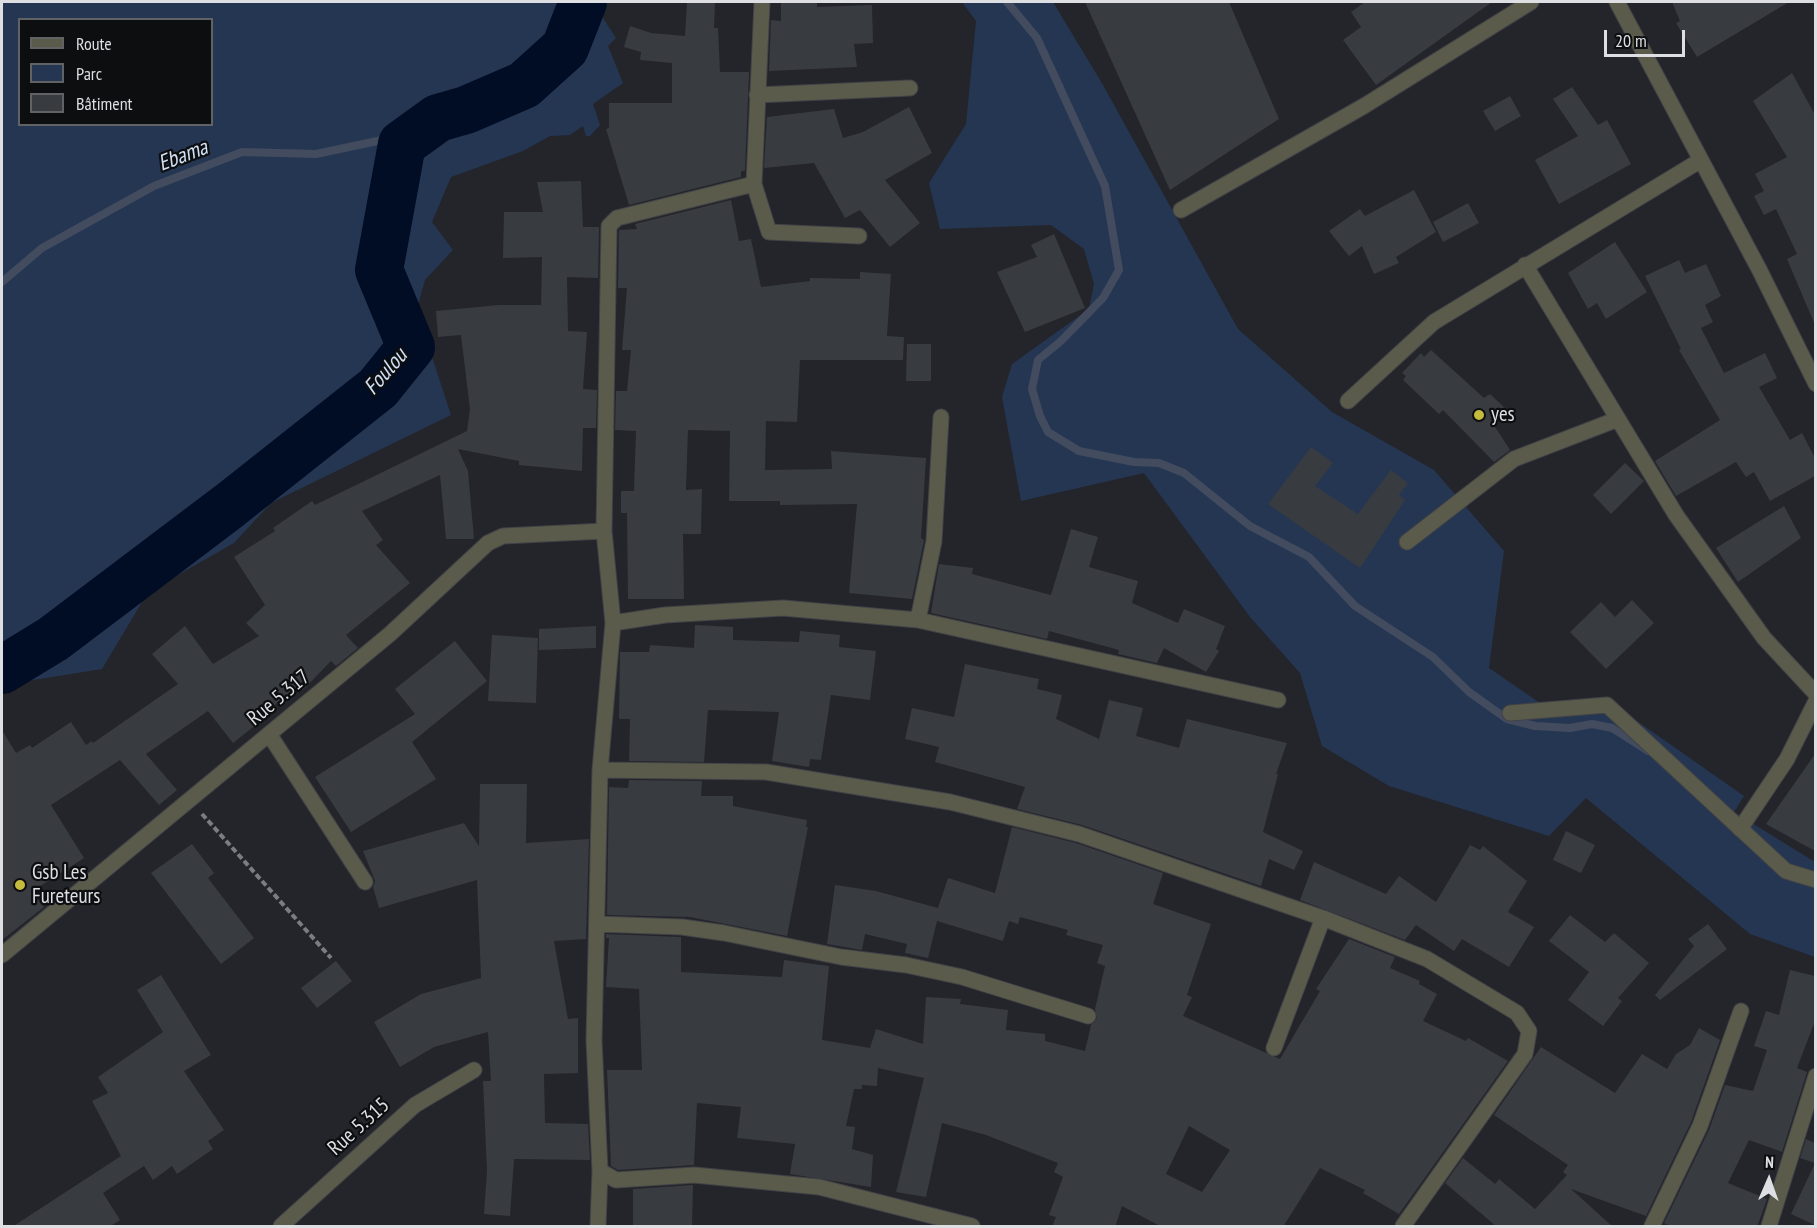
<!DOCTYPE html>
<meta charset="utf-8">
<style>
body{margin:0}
#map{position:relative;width:1817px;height:1228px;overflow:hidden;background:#23252a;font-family:"PT Sans Narrow",sans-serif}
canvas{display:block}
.frame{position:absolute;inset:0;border:3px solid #dddfe2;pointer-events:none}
.legend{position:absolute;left:18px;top:18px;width:195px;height:108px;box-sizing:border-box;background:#0d0e10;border:2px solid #606264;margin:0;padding:8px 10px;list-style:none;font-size:18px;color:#dddfe2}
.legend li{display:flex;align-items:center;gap:12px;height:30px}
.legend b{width:30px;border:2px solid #606264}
.north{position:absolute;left:1739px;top:1150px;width:60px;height:60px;-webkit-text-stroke:4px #0d0e10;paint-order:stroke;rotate:2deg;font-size:16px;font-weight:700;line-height:24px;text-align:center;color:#dddfe2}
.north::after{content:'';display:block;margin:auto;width:21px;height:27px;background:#dddfe2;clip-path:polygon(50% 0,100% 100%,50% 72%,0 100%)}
.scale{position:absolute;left:1604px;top:30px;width:81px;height:27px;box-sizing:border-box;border:3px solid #dddfe2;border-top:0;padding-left:8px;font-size:18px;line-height:21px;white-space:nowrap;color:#dddfe2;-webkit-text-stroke:4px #0d0e10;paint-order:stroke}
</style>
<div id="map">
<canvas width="1817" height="1228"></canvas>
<div class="frame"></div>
<ul class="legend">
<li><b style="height:8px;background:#5b5b4b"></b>Route</li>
<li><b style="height:16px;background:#253652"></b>Parc</li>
<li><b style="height:16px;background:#383b40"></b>Bâtiment</li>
</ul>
<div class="north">N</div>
<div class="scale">20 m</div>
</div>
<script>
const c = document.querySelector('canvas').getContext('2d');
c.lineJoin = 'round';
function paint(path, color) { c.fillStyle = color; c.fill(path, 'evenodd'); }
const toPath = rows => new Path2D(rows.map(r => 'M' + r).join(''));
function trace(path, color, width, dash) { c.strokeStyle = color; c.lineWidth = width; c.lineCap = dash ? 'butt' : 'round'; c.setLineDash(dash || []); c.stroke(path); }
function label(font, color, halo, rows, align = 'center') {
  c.font = font + ' "PT Sans Narrow",sans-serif'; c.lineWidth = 4.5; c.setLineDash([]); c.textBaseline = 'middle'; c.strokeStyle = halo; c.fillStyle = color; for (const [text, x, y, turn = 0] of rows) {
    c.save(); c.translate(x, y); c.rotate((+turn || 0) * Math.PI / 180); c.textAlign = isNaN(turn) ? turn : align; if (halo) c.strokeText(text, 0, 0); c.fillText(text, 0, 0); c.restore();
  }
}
paint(toPath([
 [2,2,600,2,601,15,616,38,608,46,623,83,593,104,600,125,590,136,586,136,583,126,570,135,550,136,523,151,451,177,432,222,453,250,425,280,414,319,431,354,451,415,271,503,234,543,148,592,102,669,2,685],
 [20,20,212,20,212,124,20,124],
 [962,2,1053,2,1103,85,1238,329,1332,412,1434,470,1504,551,1489,668,1559,716,1617,707,1744,796,1734,812,1815,862,1815,957,1750,934,1586,798,1549,836,1389,786,1322,746,1300,673,1250,617,1144,473,1021,501,1002,397,1012,364,1089,309,1094,284,1084,249,1051,225,940,229,929,183,966,124,976,21]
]), '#253652');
trace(toPath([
 [1007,2,1037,38,1105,186,1119,270,1103,298,1061,341,1038,360,1032,389,1040,416,1048,432,1079,451,1134,462,1159,463,1184,473,1250,526,1309,557,1355,606,1433,657,1469,692,1507,719,1535,726,1570,728,1592,724,1612,728,1648,751],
 [2,282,42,248,154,186,242,152,316,154,387,139,402,144]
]), '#434b5e', 8);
trace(toPath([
 [2,670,53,639,229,506,378,388,411,347,379,270,402,144,438,118,466,110,524,85,565,48,583,2]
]), '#010c25', 48);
paint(toPath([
 [687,2,715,2,714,28,718,28,720,72,749,72,745,171,741,171,741,177,629,205,606,129,609,128,609,103,672,103,672,63,640,60,641,52,624,47,630,26,651,33,685,36],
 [781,2,817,2,817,7,872,5,873,43,854,44,857,67,769,71,771,20,781,21],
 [1085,2,1229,2,1279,119,1170,190],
 [1365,2,1492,2,1376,85,1343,40,1361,27,1351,12],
 [1672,2,1789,2,1697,57,1676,23,1680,21],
 [1792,73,1815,115,1815,325,1787,259,1797,254,1776,209,1764,215,1754,196,1764,191,1755,174,1787,157,1753,101],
 [1572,87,1598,125,1607,120,1631,164,1559,204,1535,160,1578,136,1553,99],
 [1510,96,1521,116,1495,131,1483,111],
 [909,107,932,153,885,180,920,223,890,247,860,210,845,218,814,163,764,168,767,117,834,109,843,138,863,132],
 [581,181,583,227,599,227,598,278,567,277,568,331,587,332,583,389,597,390,596,428,583,428,582,471,519,465,519,461,458,449,468,471,474,539,446,539,440,475,362,511,383,540,376,545,410,583,346,635,358,648,336,666,331,661,303,690,300,687,253,720,257,724,233,743,208,711,146,754,177,790,159,805,120,760,51,805,84,858,31,892,44,907,2,940,2,730,16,753,30,745,32,748,71,722,86,745,92,741,93,743,178,684,152,654,185,626,213,664,259,636,246,623,265,605,234,557,275,531,273,528,312,501,315,505,467,431,470,409,461,335,438,337,436,311,499,305,541,305,542,257,503,258,504,212,543,212,537,182],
 [1414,190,1436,232,1396,257,1399,263,1374,274,1362,246,1349,256,1329,231,1360,209,1365,216],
 [731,200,739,241,751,239,761,287,810,281,810,278,860,279,860,272,891,274,887,336,904,337,903,360,800,360,797,422,766,421,765,470,832,469,831,451,926,458,921,538,924,540,912,599,849,593,857,504,780,505,780,501,729,501,730,431,688,430,686,490,702,489,701,534,683,534,684,599,628,599,627,513,621,513,621,491,634,491,636,431,615,430,616,391,627,391,631,350,622,350,627,288,618,288,619,230,637,229,635,224],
 [1468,203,1479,223,1443,242,1433,222],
 [1054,234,1085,308,1025,332,997,272,1037,257,1031,245],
 [1615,242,1647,292,1606,319,1597,303,1588,309,1568,273],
 [1679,260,1685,273,1706,264,1721,296,1705,305,1713,322,1701,328,1724,373,1765,353,1777,378,1759,387,1790,440,1802,433,1815,458,1815,476,1770,501,1754,472,1746,477,1736,462,1676,496,1655,461,1720,420,1679,350,1681,349,1645,276],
 [907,344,931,344,931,381,906,381],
 [1431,350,1484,398,1490,394,1505,408,1490,419,1510,450,1494,462,1443,410,1439,414,1403,380,1406,376,1402,373,1421,353,1424,357],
 [1311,447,1333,463,1315,486,1358,514,1391,470,1408,483,1399,495,1405,500,1360,568,1268,504],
 [1625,463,1644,481,1611,514,1593,495],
 [1784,506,1801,538,1738,582,1716,548],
 [1071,529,1098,537,1089,567,1138,581,1132,603,1178,623,1184,609,1225,626,1216,649,1219,651,1206,672,1164,648,1157,663,1118,654,1119,650,1049,631,1047,639,931,613,939,564,973,568,972,574,1051,595],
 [1632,600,1654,623,1606,669,1570,632,1601,602,1615,617],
 [695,625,733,627,733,640,799,642,800,631,840,635,839,647,876,651,870,700,831,695,821,760,810,759,809,767,772,761,779,712,708,710,704,762,629,761,630,719,619,719,620,652,649,652,650,645,694,648],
 [596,626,596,648,539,650,539,629],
 [492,635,538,638,536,703,488,701],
 [455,641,487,681,412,742,436,779,351,832,315,777,415,714,395,689],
 [965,664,1039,679,1037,689,1062,695,1056,719,1099,739,1109,700,1143,708,1136,736,1179,748,1187,719,1287,743,1276,774,1278,774,1263,832,1303,851,1294,870,1269,859,1261,886,1082,825,1017,809,1025,787,935,762,939,747,905,739,912,708,954,717],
 [1815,754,1815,851,1766,824],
 [629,780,702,781,701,796,733,796,733,806,807,820,806,827,808,827,787,936,690,917,607,915,609,787,628,788],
 [480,784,527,784,526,843,589,839,586,939,554,941,568,1019,578,1018,578,1073,544,1074,545,1123,588,1124,590,1160,514,1159,510,1216,484,1214,487,1171,483,1081,491,1081,488,1032,434,1047,400,1067,374,1022,421,994,481,978,477,880,379,908,373,887,375,881,363,851,464,823,479,846],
 [1012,827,1076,843,1163,873,1153,904,1211,924,1187,995,1192,997,1183,1016,1280,1059,1320,991,1316,989,1349,939,1395,957,1390,968,1420,981,1419,984,1437,994,1423,1021,1466,1041,1468,1038,1508,1061,1399,1214,1363,1193,1365,1190,1320,1168,1283,1227,1162,1227,1122,1206,1115,1227,1052,1227,1056,1217,1049,1215,1063,1177,1054,1172,1058,1163,986,1135,942,1123,926,1197,896,1192,924,1078,878,1068,877,1086,862,1085,862,1089,854,1089,846,1126,855,1127,852,1149,873,1155,871,1187,790,1174,795,1144,737,1138,741,1107,697,1103,694,1165,618,1170,611,1166,607,1070,642,1070,639,989,606,987,609,938,606,938,606,934,681,937,681,972,782,977,784,960,829,966,822,1040,870,1048,876,1029,923,1044,926,997,961,999,960,1004,1008,1010,1006,1030,1045,1034,1045,1041,1085,1051,1091,1025,1097,1018,1095,1009,1105,966,1097,963,1103,945,1066,935,1068,930,1020,917,1018,924,1009,921,1003,941,937,921,928,958,905,953,907,944,865,934,862,950,827,944,835,885,876,891,938,908,948,878,995,893],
 [1189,1126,1230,1150,1202,1192,1166,1174],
 [1566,831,1595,845,1581,873,1553,860],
 [192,844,214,873,208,878,254,938,221,964,151,873],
 [1470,845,1480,850,1483,846,1527,881,1508,912,1534,927,1509,967,1462,939,1454,951,1416,925,1405,940,1300,900,1314,862,1386,894,1399,876,1436,902],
 [1570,915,1605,942,1614,933,1649,963,1618,998,1622,1001,1603,1026,1568,1000,1589,972,1549,941],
 [1708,924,1727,949,1660,1000,1655,995,1694,946,1688,939],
 [336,961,352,981,317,1008,301,988],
 [1790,970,1815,976,1815,1021,1797,1068,1807,1072,1782,1152,1749,1140,1728,1183,1767,1199,1757,1227,1673,1227,1664,1223,1709,1130,1725,1085,1753,1091,1767,1050,1754,1046,1766,1011,1779,1015],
 [161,975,211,1055,184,1071,224,1130,208,1141,213,1149,177,1174,172,1166,153,1180,144,1166,103,1193,120,1220,109,1227,12,1227,121,1156,92,1101,108,1093,98,1077,163,1032,137,990],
 [1699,1028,1720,1040,1691,1122,1646,1216,1571,1189,1613,1227,1497,1227,1445,1183,1463,1158,1495,1184,1499,1179,1535,1209,1567,1175,1563,1172,1568,1165,1494,1115,1541,1047,1615,1093,1642,1054,1667,1069,1676,1054,1690,1045],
 [1806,1139,1815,1143,1815,1225,1791,1214,1815,1163,1800,1158],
 [693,1185,692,1227,633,1227,633,1189]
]), '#383b40');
const street = toPath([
 [762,2,754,184,769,232,859,236],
 [1617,2,1760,271,1816,384],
 [757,95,910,88],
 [1181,210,1364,106,1531,2],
 [1525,265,1676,515,1764,638,1816,694],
 [1348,401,1434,322,1701,160],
 [1407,542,1514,459,1618,419],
 [918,620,934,541,941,417],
 [613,623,665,615,783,608,918,620,1278,700],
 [1510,713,1607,705,1786,871,1816,880],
 [269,734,365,882],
 [600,770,766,772,950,802,1079,834,1323,918,1427,959,1517,1013,1529,1031,1525,1054,1403,1226],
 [1740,829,1787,759,1816,701],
 [597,924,682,927,724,933,841,957,906,965,962,977,1088,1016],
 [2,955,390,634,488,543,503,536,604,531],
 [1274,1048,1323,918],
 [600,1171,616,1180,694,1175,819,1187,972,1226],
 [281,1226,415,1105,474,1070],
 [598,1226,600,1171,594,1040,600,770,613,623,604,531,609,226,617,218,754,184],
 [1652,1226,1700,1126,1741,1011],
 [1769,1226,1816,1076]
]);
trace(street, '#414347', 17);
trace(toPath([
 [202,814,331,958]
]), '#7b7d81', 4, [6, 3]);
trace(street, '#5b5b4b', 15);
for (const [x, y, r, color] of [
 [1479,415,6,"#c5bc3d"],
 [20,885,6,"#c5bc3d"]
]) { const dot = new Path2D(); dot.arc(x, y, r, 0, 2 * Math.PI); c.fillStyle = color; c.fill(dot); trace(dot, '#0d0e10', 2); }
label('21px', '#dddfe2', '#0d0e10', [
 ["yes",1491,415],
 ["Gsb Les",32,873],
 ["Fureteurs",32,897]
], 'left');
label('21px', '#dddfe2', '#0d0e10', [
 ["Rue 5.317",279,698,-40],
 ["Rue 5.315",359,1127,-42]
]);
label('italic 22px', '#d2e0f6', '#0d0e10', [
 ["Ebama",183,156,-21],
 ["Foulou",386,372,-49]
]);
</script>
